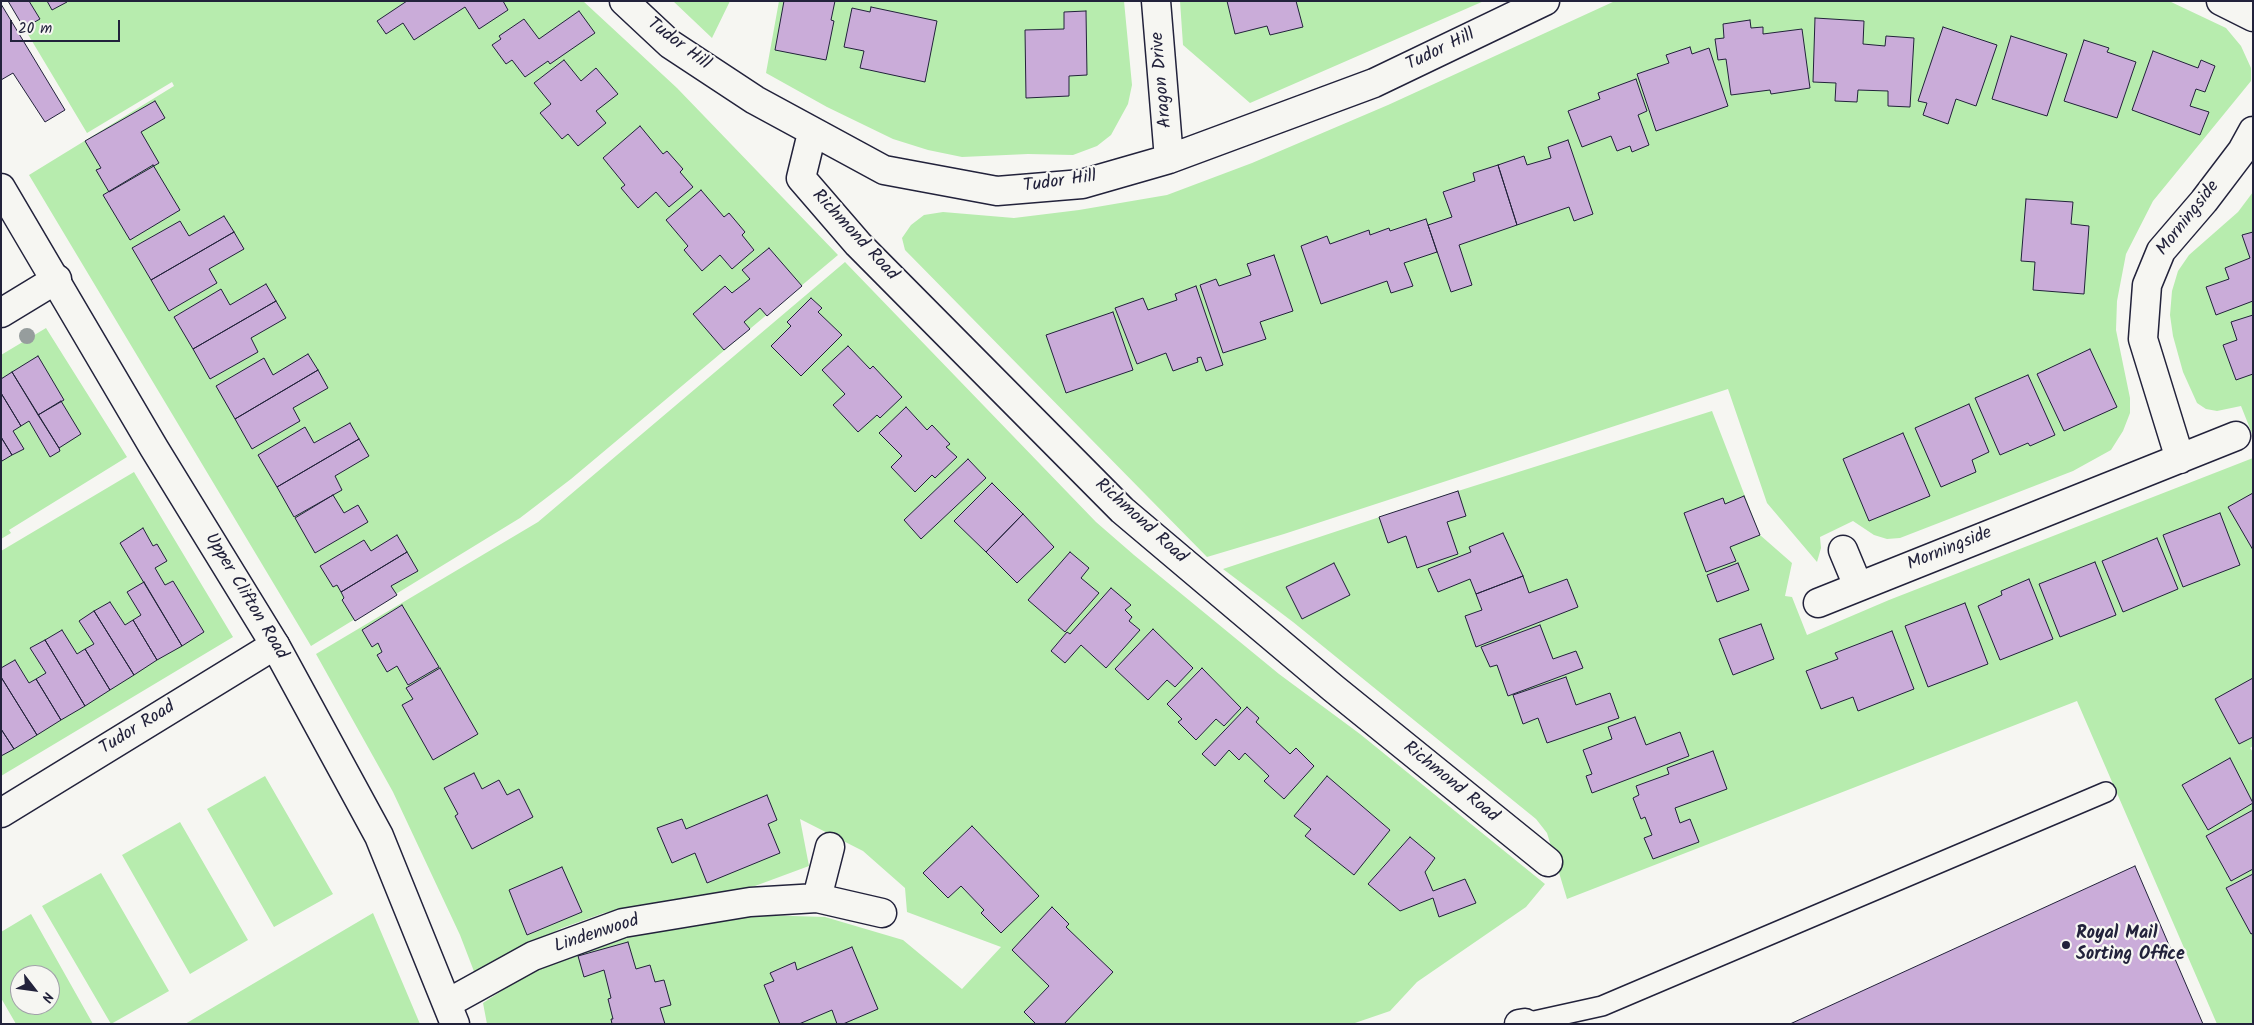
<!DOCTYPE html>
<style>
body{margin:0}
#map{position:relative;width:2254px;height:1025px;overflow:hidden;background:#f6f6f2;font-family:Kalam,sans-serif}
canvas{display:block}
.frame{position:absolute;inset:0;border:2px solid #22223b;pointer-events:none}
.north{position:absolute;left:10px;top:965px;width:50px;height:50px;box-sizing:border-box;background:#f6f6f2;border:1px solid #a1a1a9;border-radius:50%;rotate:120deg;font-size:14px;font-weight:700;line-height:20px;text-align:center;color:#22223b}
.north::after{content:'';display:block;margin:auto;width:18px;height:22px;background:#22223b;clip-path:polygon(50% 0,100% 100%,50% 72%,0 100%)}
.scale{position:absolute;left:10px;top:20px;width:110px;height:22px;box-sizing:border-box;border:2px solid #22223b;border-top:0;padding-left:6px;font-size:15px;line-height:18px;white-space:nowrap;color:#22223b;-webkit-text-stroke:4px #f6f6f2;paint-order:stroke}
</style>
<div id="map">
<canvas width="2254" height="1025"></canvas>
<div class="frame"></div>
<div class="north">N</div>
<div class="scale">20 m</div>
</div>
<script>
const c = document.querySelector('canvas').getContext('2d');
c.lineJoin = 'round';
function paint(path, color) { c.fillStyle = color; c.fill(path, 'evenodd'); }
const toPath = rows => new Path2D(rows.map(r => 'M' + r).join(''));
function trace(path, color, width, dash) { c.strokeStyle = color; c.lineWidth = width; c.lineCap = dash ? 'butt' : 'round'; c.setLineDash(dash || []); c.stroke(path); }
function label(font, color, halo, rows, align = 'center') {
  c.font = font + ' Kalam,sans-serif'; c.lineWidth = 4.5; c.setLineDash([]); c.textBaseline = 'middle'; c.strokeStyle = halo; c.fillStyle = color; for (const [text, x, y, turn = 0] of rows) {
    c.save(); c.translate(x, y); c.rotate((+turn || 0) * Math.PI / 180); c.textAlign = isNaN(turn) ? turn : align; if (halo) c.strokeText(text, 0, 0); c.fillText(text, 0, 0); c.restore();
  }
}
paint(toPath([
 [8,1,583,1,677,88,838,255,571,479,520,518,311,646,29,175,174,86,172,82,87,133],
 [673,1,730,1,712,38],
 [779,1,1124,1,1132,85,1128,104,1111,135,1097,146,1073,155,1028,154,962,157,928,150,893,139,827,107,766,73],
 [1180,1,1484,1,1250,103,1183,45],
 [1615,1,2169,1,2226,28,2241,46,2251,68,2251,81,2153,201,2126,254,2117,301,2116,330,2130,398,2130,413,2123,431,2111,450,2073,471,1900,538,1887,539,1874,535,1853,521,1820,537,1821,548,1817,562,1767,503,1728,389,1284,534,1207,557,905,250,902,238,911,225,924,215,943,212,1014,218,1079,210,1167,195,1252,163,1388,105],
 [2253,192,2253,436,2241,406,2217,411,2206,409,2197,403,2183,372,2173,336,2170,315,2172,291,2178,271,2189,255,2238,212],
 [845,262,1096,522,1134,555,1279,674,1360,734,1545,884,1526,907,1417,982,1390,1011,1352,1024,487,1024,483,1003,532,971,578,950,633,934,761,915,825,917,903,940,962,989,1001,947,907,912,905,888,863,851,800,819,809,866,755,886,604,913,562,928,509,954,475,974,460,935,393,792,316,654,538,522],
 [46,328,127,457,9,530,11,533,1,539,1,355],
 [1712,411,1760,535,1792,563,1785,596,1792,597,1807,635,1889,600,2253,458,2253,746,2250,748,2253,752,2253,1024,2217,1024,2077,701,1567,899,1547,833,1536,819,1293,622,1223,569,1458,491],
 [134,472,233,637,1,776,1,551],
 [265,776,333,894,274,927,207,809],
 [180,822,248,940,190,974,122,855],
 [101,873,169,991,111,1024,42,906],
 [373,913,420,1024,185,1024],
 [31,914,93,1024,16,1024,1,998,1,932],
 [20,975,50,975,50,1005,20,1005]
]), '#b7ecae');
const building = toPath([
 [8,1,29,1,40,19,24,28,8,1],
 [47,1,67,1,67,2,52,10,47,1],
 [407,1,503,1,508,10,479,29,465,7,414,40,403,23,386,34,377,21,407,1],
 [784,1,835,1,831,20,834,21,826,60,775,50,784,1],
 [1227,1,1296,1,1303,27,1270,35,1267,26,1235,34,1227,1],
 [1,4,65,110,45,122,13,73,1,80,1,4],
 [871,7,937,21,925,82,860,68,864,51,844,47,852,8,870,12,871,7],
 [579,11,595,33,550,64,548,61,525,77,512,60,506,64,492,45,501,39,499,36,524,19,539,39,579,11],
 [1086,11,1087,75,1069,76,1069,96,1026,98,1025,30,1064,29,1064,12,1086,11],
 [1815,18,1864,21,1863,44,1885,46,1886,36,1914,38,1910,107,1888,106,1888,91,1858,90,1857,102,1835,101,1836,83,1813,82,1815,18],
 [1750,20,1751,28,1763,27,1763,34,1802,29,1810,88,1771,94,1770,90,1731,95,1726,59,1718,60,1715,39,1724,38,1723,24,1750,20],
 [1943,27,1997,45,1976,106,1956,99,1948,124,1923,115,1927,103,1918,101,1943,27],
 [2011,36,2067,54,2047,116,1992,99,2011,36],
 [2084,40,2109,48,2107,52,2136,62,2117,118,2064,101,2084,40],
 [1690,47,1692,54,1709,48,1728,106,1656,131,1637,74,1669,63,1666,55,1690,47],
 [2153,51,2198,68,2201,60,2215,66,2205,92,2196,89,2190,106,2209,112,2200,135,2132,110,2153,51],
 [564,60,581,81,596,68,618,94,596,111,606,123,578,146,568,134,562,139,540,113,551,104,534,83,564,60],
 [1636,79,1647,111,1638,115,1649,145,1632,152,1630,146,1617,151,1611,136,1582,147,1568,111,1600,99,1598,93,1636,79],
 [155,101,165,118,141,132,159,163,109,192,96,170,101,168,85,141,155,101],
 [640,126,663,154,667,151,683,169,680,172,693,187,669,207,656,192,638,208,621,188,625,185,603,158,640,126],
 [1568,140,1593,214,1574,221,1569,207,1517,225,1498,165,1524,156,1527,165,1551,158,1548,147,1568,140],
 [153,165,180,210,130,240,103,195,153,165],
 [1498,165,1517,225,1459,245,1472,285,1451,292,1428,225,1452,217,1443,192,1475,181,1473,173,1498,165],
 [701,190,724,217,729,213,745,232,742,235,754,250,732,269,720,255,702,271,684,250,688,246,666,220,701,190],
 [2026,199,2073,202,2071,224,2089,226,2084,294,2033,290,2035,262,2021,261,2026,199],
 [224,216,234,232,151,280,132,248,180,221,189,236,224,216],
 [1426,219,1437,252,1404,263,1413,286,1391,293,1387,281,1321,304,1301,246,1327,236,1330,244,1369,230,1370,235,1389,228,1390,231,1426,219],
 [234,232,244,249,209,269,217,283,169,311,151,280,234,232],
 [2253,232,2253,301,2216,315,2206,287,2229,279,2225,268,2250,258,2242,235,2253,232],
 [769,248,802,286,767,316,760,308,744,322,750,329,724,350,693,314,725,286,732,293,750,279,742,270,769,248],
 [1274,255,1293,311,1260,322,1266,339,1223,353,1200,285,1216,279,1219,286,1251,275,1247,264,1274,255],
 [266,284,276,301,193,349,174,317,221,289,230,305,266,284],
 [1196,286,1223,365,1206,371,1201,357,1197,358,1198,362,1173,371,1166,353,1137,364,1115,308,1143,298,1148,310,1177,300,1175,294,1196,286],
 [811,298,822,308,818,312,842,335,801,376,771,346,791,326,787,322,811,298],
 [276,301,286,318,251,338,258,352,210,379,193,349,276,301],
 [1113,312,1133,370,1066,393,1046,335,1113,312],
 [2253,315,2253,374,2236,380,2223,345,2237,340,2231,322,2253,315],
 [848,346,870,369,873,366,902,397,880,418,877,415,858,432,833,405,845,394,822,370,848,346],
 [2090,349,2117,407,2064,431,2037,374,2090,349],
 [308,354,318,370,235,419,216,386,264,358,273,375,308,354],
 [38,356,64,400,38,415,12,372,38,356],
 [318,370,328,388,293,408,300,421,252,449,235,419,318,370],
 [12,372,59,448,60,451,50,457,29,421,21,426,1,393,1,379,12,372],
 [2028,375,2055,435,2030,446,2028,443,2000,455,1975,398,2028,375],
 [1,393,21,426,13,431,24,449,12,455,1,437,1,393],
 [61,401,81,434,59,448,38,415,61,401],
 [1969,404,1989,452,1972,460,1976,472,1941,487,1915,428,1969,404],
 [906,407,927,430,932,425,950,444,946,447,957,457,935,478,932,475,915,492,891,467,902,456,879,433,906,407],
 [350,423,359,439,277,487,258,455,305,427,314,443,350,423],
 [1903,433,1930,496,1869,521,1843,459,1903,433],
 [1,437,12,455,2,461,1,459,1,437],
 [359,439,369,456,335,476,342,490,294,517,277,487,359,439],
 [968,459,986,478,921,539,904,520,968,459],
 [992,483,1023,514,986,552,954,521,992,483],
 [1458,491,1466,516,1447,522,1458,554,1417,568,1406,536,1388,543,1379,517,1458,491],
 [2253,493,2253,550,2228,507,2253,493],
 [333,495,344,513,358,505,368,522,315,553,295,518,333,495],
 [1744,496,1760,535,1730,547,1736,561,1706,572,1684,513,1723,498,1725,504,1744,496],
 [2220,513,2240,565,2183,587,2163,535,2220,513],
 [1023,514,1054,547,1017,583,986,552,1023,514],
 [143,528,153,546,157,544,167,561,155,568,165,585,173,581,204,632,182,646,120,543,143,528],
 [1503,533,1523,576,1476,594,1470,579,1438,592,1428,569,1471,552,1469,547,1503,533],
 [397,535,407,552,341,592,337,585,333,587,320,566,364,540,371,551,397,535],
 [2157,538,2178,589,2123,612,2102,561,2157,538],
 [407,552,418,571,391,586,397,595,355,621,342,600,344,598,341,592,407,552],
 [1070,552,1089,568,1081,578,1099,593,1065,632,1028,600,1070,552],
 [2095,562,2116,615,2060,637,2039,584,2095,562],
 [1334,563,1350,595,1302,619,1286,587,1334,563],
 [1738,563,1749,590,1717,602,1707,575,1738,563],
 [1523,576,1529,593,1567,579,1578,607,1476,647,1465,616,1482,610,1476,594,1523,576],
 [2029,579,2053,639,2000,660,1978,606,2002,595,2001,591,2029,579],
 [144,582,182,646,157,660,133,620,141,615,127,592,144,582],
 [1111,588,1131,605,1125,610,1132,617,1129,621,1140,630,1106,668,1081,645,1065,663,1051,651,1067,632,1070,634,1111,588],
 [110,602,125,625,133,620,157,660,134,675,94,611,110,602],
 [1965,603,1988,664,1928,687,1905,626,1965,603],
 [402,605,439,667,408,685,397,666,387,672,377,655,382,652,378,643,372,647,362,630,402,605],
 [94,611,134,675,110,690,85,649,94,644,79,621,94,611],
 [1761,624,1774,659,1733,675,1719,639,1761,624],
 [1540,625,1553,659,1576,651,1583,668,1508,696,1497,665,1490,667,1481,647,1540,625],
 [1153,629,1193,668,1175,687,1167,680,1148,700,1115,669,1153,629],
 [62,630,77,654,85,649,110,690,85,706,45,640,62,630],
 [1892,631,1914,689,1858,711,1853,697,1821,709,1806,671,1838,659,1835,653,1892,631],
 [45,640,85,706,61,720,36,679,46,673,30,648,45,640],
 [15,660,29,683,36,679,61,720,37,735,1,677,1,668,15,660],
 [440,668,478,734,433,760,402,705,413,699,406,688,440,668],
 [1202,668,1241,708,1224,726,1216,719,1196,740,1178,722,1182,719,1167,704,1202,668],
 [1,677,37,735,14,749,1,729,1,677],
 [1566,677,1576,705,1610,693,1619,718,1547,743,1538,718,1523,724,1513,695,1566,677],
 [2253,678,2253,737,2239,744,2215,699,2253,678],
 [1247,707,1259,718,1256,722,1290,754,1296,748,1314,766,1284,799,1264,781,1269,776,1245,753,1239,760,1229,750,1215,766,1202,754,1247,707],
 [1635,717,1646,745,1680,732,1689,756,1592,793,1586,776,1592,774,1583,750,1612,739,1608,727,1635,717],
 [1,729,14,749,1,756,1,729],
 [1713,751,1727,789,1675,808,1680,823,1690,819,1699,842,1653,859,1644,838,1652,835,1645,817,1641,819,1633,798,1639,795,1636,786,1669,774,1667,768,1713,751],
 [2230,758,2253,803,2208,830,2182,785,2230,758],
 [474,773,482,789,499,780,507,795,519,789,533,817,472,849,455,816,458,814,444,788,474,773],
 [1327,776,1390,830,1354,875,1305,836,1311,829,1294,816,1327,776],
 [767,795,777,820,768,824,780,853,707,883,695,853,672,863,657,828,682,819,686,829,767,795],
 [2253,810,2253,869,2231,881,2206,836,2253,810],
 [972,826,1039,896,1001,933,981,913,984,910,961,886,948,898,923,873,972,826],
 [1410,837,1435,858,1425,872,1433,891,1465,879,1476,903,1439,917,1433,898,1400,911,1368,884,1410,837],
 [2135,866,2203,1024,1790,1024,2135,866],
 [562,867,582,912,527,935,509,890,562,867],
 [2253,874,2253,933,2251,934,2226,888,2253,874],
 [1052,907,1069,924,1066,927,1113,972,1064,1024,1036,1024,1024,1012,1049,986,1012,950,1052,907],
 [628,942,636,969,650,965,655,982,664,980,671,1005,660,1008,665,1024,612,1024,611,1019,613,1019,608,999,611,998,604,970,584,977,578,956,628,942],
 [852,947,878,1009,843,1024,837,1024,832,1010,799,1024,780,1024,764,985,774,981,770,973,795,962,797,970,852,947]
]);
paint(building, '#caacd9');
trace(building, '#22223b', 1);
const lane = toPath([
 [1525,1023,1602,1006,2106,792]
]);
const street = toPath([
 [624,1,670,44,755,100,884,170,997,191,1082,184,1169,159,1374,83,1545,1],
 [1156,1,1169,159],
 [2221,1,2253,17],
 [812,133,801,178,858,244,1122,510,1333,688,1548,862],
 [1,313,57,279],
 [2180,459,2143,339,2147,285,2161,251,2204,201,2242,151,2253,131],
 [1843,550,1858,586],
 [1818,603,2236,436],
 [1,813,275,645],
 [817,898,830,847],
 [448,1003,533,956,623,923,750,902,817,898,882,913],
 [1519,1024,1525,1023]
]);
const secondary = toPath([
 [1,188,154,448,275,645,379,836,455,1024]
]);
trace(lane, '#22223b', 22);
trace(street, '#22223b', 31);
trace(secondary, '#22223b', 31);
trace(lane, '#f6f6f2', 19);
trace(street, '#f6f6f2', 28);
trace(secondary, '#f6f6f2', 28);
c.fillStyle = '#969d9d';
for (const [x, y] of [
 [27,336]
]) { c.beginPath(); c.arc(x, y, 8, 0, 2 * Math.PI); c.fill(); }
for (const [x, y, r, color] of [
 [2066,945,5,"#22223b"]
]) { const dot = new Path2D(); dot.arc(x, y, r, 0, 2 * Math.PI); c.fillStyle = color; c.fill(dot); trace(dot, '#f6f6f2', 2); }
label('18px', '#22223b', '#f6f6f2', [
 ["Tudor Hill",678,45,37],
 ["Tudor Hill",1441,51,-26],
 ["Aragon Drive",1163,80,-95],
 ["Tudor Hill",1060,183,-8],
 ["Morningside",2189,219,-52],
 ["Richmond Road",854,236,47],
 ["Richmond Road",1140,522,42],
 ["Morningside",1950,550,-22],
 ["Upper Clifton Road",245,597,59],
 ["Tudor Road",138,729,-32],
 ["Richmond Road",1450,783,39],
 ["Lindenwood",597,935,-18]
]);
label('bold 18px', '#22223b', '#f6f6f2', [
 ["Royal Mail",2076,935],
 ["Sorting Office",2076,956]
], 'left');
</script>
